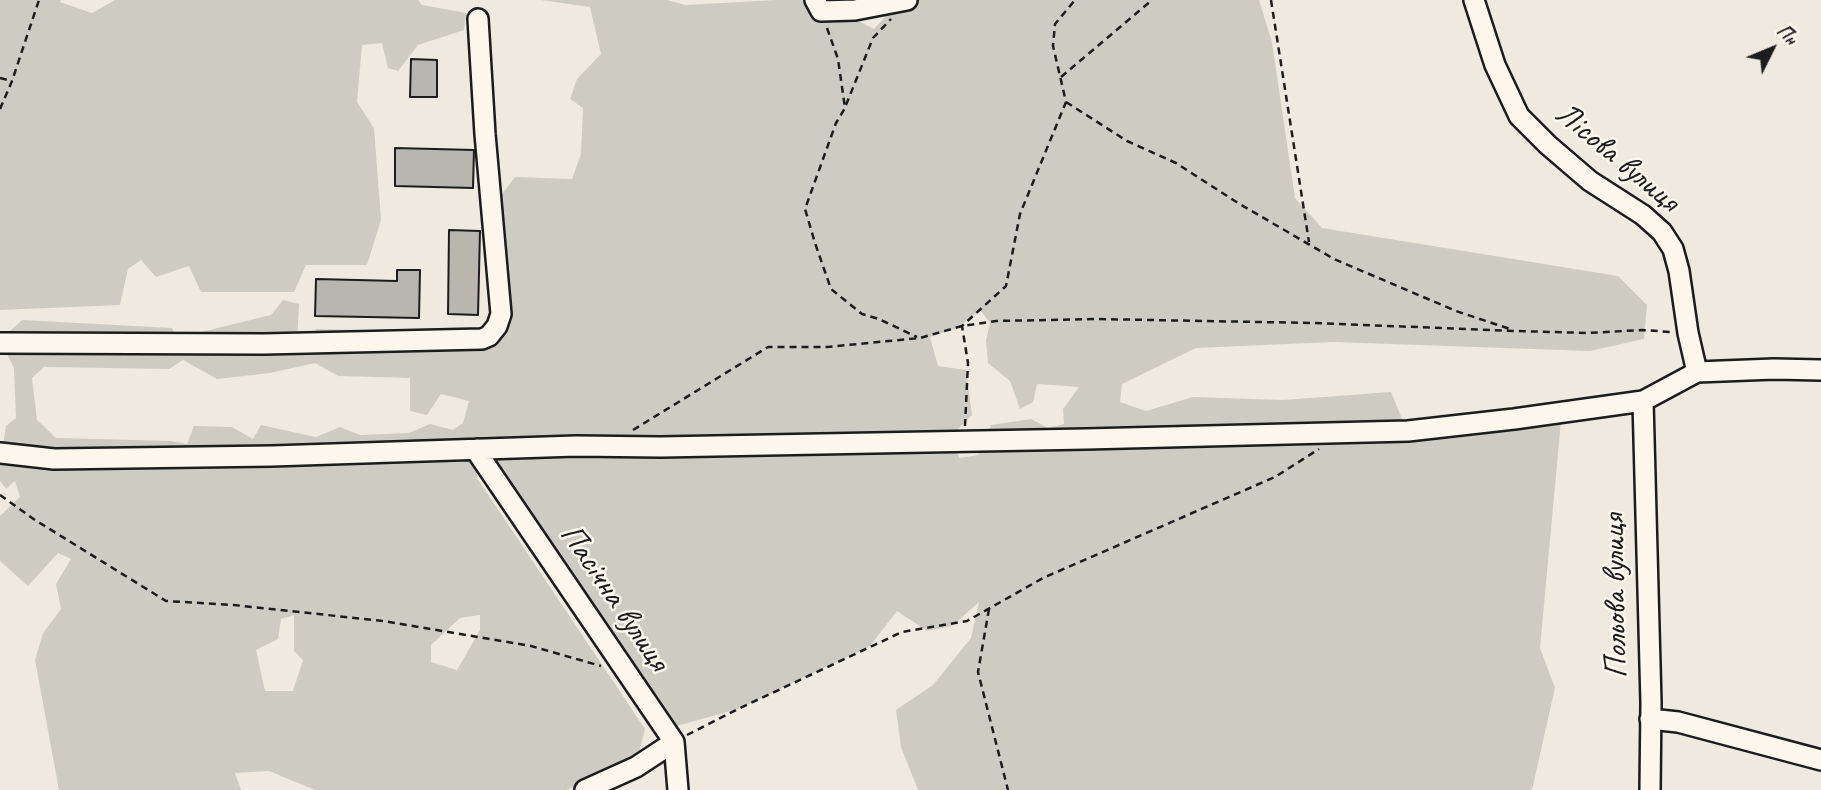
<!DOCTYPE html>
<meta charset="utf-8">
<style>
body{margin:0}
#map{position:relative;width:1821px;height:790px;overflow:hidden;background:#eeeadf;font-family:Caveat,sans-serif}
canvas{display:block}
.north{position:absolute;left:1737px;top:14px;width:70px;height:70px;-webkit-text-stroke:5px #fbf7ec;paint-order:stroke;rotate:47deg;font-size:19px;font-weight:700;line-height:28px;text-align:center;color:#1c1c1c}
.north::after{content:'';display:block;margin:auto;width:24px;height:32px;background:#1c1c1c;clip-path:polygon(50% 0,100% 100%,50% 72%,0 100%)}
</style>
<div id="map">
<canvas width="1821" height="790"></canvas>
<div class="north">Пн</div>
</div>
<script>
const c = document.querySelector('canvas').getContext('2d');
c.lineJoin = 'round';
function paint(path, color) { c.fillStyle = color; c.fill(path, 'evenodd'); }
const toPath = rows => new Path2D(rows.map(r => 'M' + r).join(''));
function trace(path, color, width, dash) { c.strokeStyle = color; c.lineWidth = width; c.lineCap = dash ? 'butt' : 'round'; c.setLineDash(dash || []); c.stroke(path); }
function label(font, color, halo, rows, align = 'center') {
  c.font = font + ' Caveat,sans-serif'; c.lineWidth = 5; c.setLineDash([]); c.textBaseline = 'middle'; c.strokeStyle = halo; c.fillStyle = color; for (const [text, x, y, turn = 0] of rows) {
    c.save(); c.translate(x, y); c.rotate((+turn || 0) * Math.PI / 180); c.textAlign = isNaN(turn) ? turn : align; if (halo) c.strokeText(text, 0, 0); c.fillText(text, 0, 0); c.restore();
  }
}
paint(toPath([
 [0,0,61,0,60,2,92,13,115,0,418,0,422,5,466,13,464,30,418,45,398,71,388,68,382,43,362,45,357,102,374,128,381,220,367,265,306,265,294,292,201,292,189,266,156,277,141,260,128,269,120,305,0,310],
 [541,0,667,0,686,5,775,0,811,0,833,8,874,29,901,0,1259,0,1272,42,1295,198,1322,228,1618,276,1647,305,1644,339,1590,351,1333,342,1196,348,1122,384,1120,402,1146,411,1193,397,1283,400,1391,392,1402,419,1561,421,1540,648,1555,688,1532,790,918,790,901,747,896,710,933,685,971,638,979,602,952,626,927,631,897,611,870,646,738,709,673,727,656,698,604,632,479,455,477,478,645,729,637,760,567,790,315,790,269,771,235,773,241,790,59,790,35,660,43,633,61,609,56,584,71,559,58,553,28,586,0,561,0,516,20,497,15,481,6,489,0,481,0,463,6,426,16,418,14,368,0,340,22,320,172,328,176,338,271,315,283,300,299,304,297,343,313,348,316,329,498,333,496,202,515,177,572,179,581,154,583,108,570,99,577,79,601,54,590,7],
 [980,310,990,323,986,340,988,363,1010,381,1020,409,1033,402,1037,384,1079,387,1063,409,1064,424,1048,428,1031,419,991,425,978,455,959,458,954,433,972,415,966,370,938,366,930,337,957,328],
 [183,360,217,379,270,373,315,363,338,376,410,378,410,411,427,415,441,394,469,401,463,423,453,430,430,424,409,433,360,435,340,427,316,437,261,425,253,439,232,427,194,426,187,444,171,441,56,438,37,420,32,378,44,367,169,369],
 [294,615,294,651,303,660,293,691,265,691,256,650,278,639,281,619],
 [480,615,480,630,457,670,431,662,431,645,460,618]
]), '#ceccc2');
const building = toPath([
 [411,59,437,60,437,97,410,97,411,59],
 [395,148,474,150,473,188,395,186,395,148],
 [449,230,480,231,478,315,448,314,449,230],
 [397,270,420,270,419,318,315,316,316,279,397,281,397,270]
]);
paint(building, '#b9b6af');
trace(building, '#1c1c1c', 2);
const minor = toPath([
 [815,0,821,11,855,10,907,0],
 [1474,0,1495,65,1519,116,1548,145,1590,181,1643,215,1662,232,1673,249,1679,271,1688,333,1697,372],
 [0,343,264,344,482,339,489,336,497,326,501,314,485,134,478,19],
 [1643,401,1651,703,1650,790],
 [477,449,479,455,674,742,678,790],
 [0,453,54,459,272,456,576,446,661,447,1086,439,1408,431,1514,419,1643,401,1697,372,1774,369,1821,370],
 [1650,719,1678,722,1821,760],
 [585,790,636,767,674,742]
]);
trace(minor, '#1c1c1c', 24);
trace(toPath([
 [1271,0,1309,242],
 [827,28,838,59,845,108,836,123,805,209,815,243,831,289,862,314,879,319,917,337],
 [1061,77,1152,0],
 [0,78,12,81],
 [1066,102,1127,141,1176,163,1238,203,1334,259,1456,311,1510,329],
 [846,105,873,38,891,19],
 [0,109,12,81,39,0],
 [965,426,968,363,962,326,1006,286,1020,214,1066,102,1053,46,1055,24,1075,0],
 [633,430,768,347,827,347,920,338,962,326,996,321,1096,319,1314,323,1516,331,1588,333,1642,330,1670,332],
 [0,495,35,520,166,601,234,605,383,621,531,646,601,666],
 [989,609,978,672,1008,790],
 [687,735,738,709,902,632,967,621,1043,578,1275,477,1319,449]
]), '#1c1c1c', 2.5, [7, 5]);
trace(minor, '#fbf7ec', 19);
label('33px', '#1c1c1c', '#fbf7ec', [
 ["Лісова вулиця",1617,158,40],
 ["Польова вулиця",1616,596,-91],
 ["Пасічна вулиця",614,598,56]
]);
</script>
